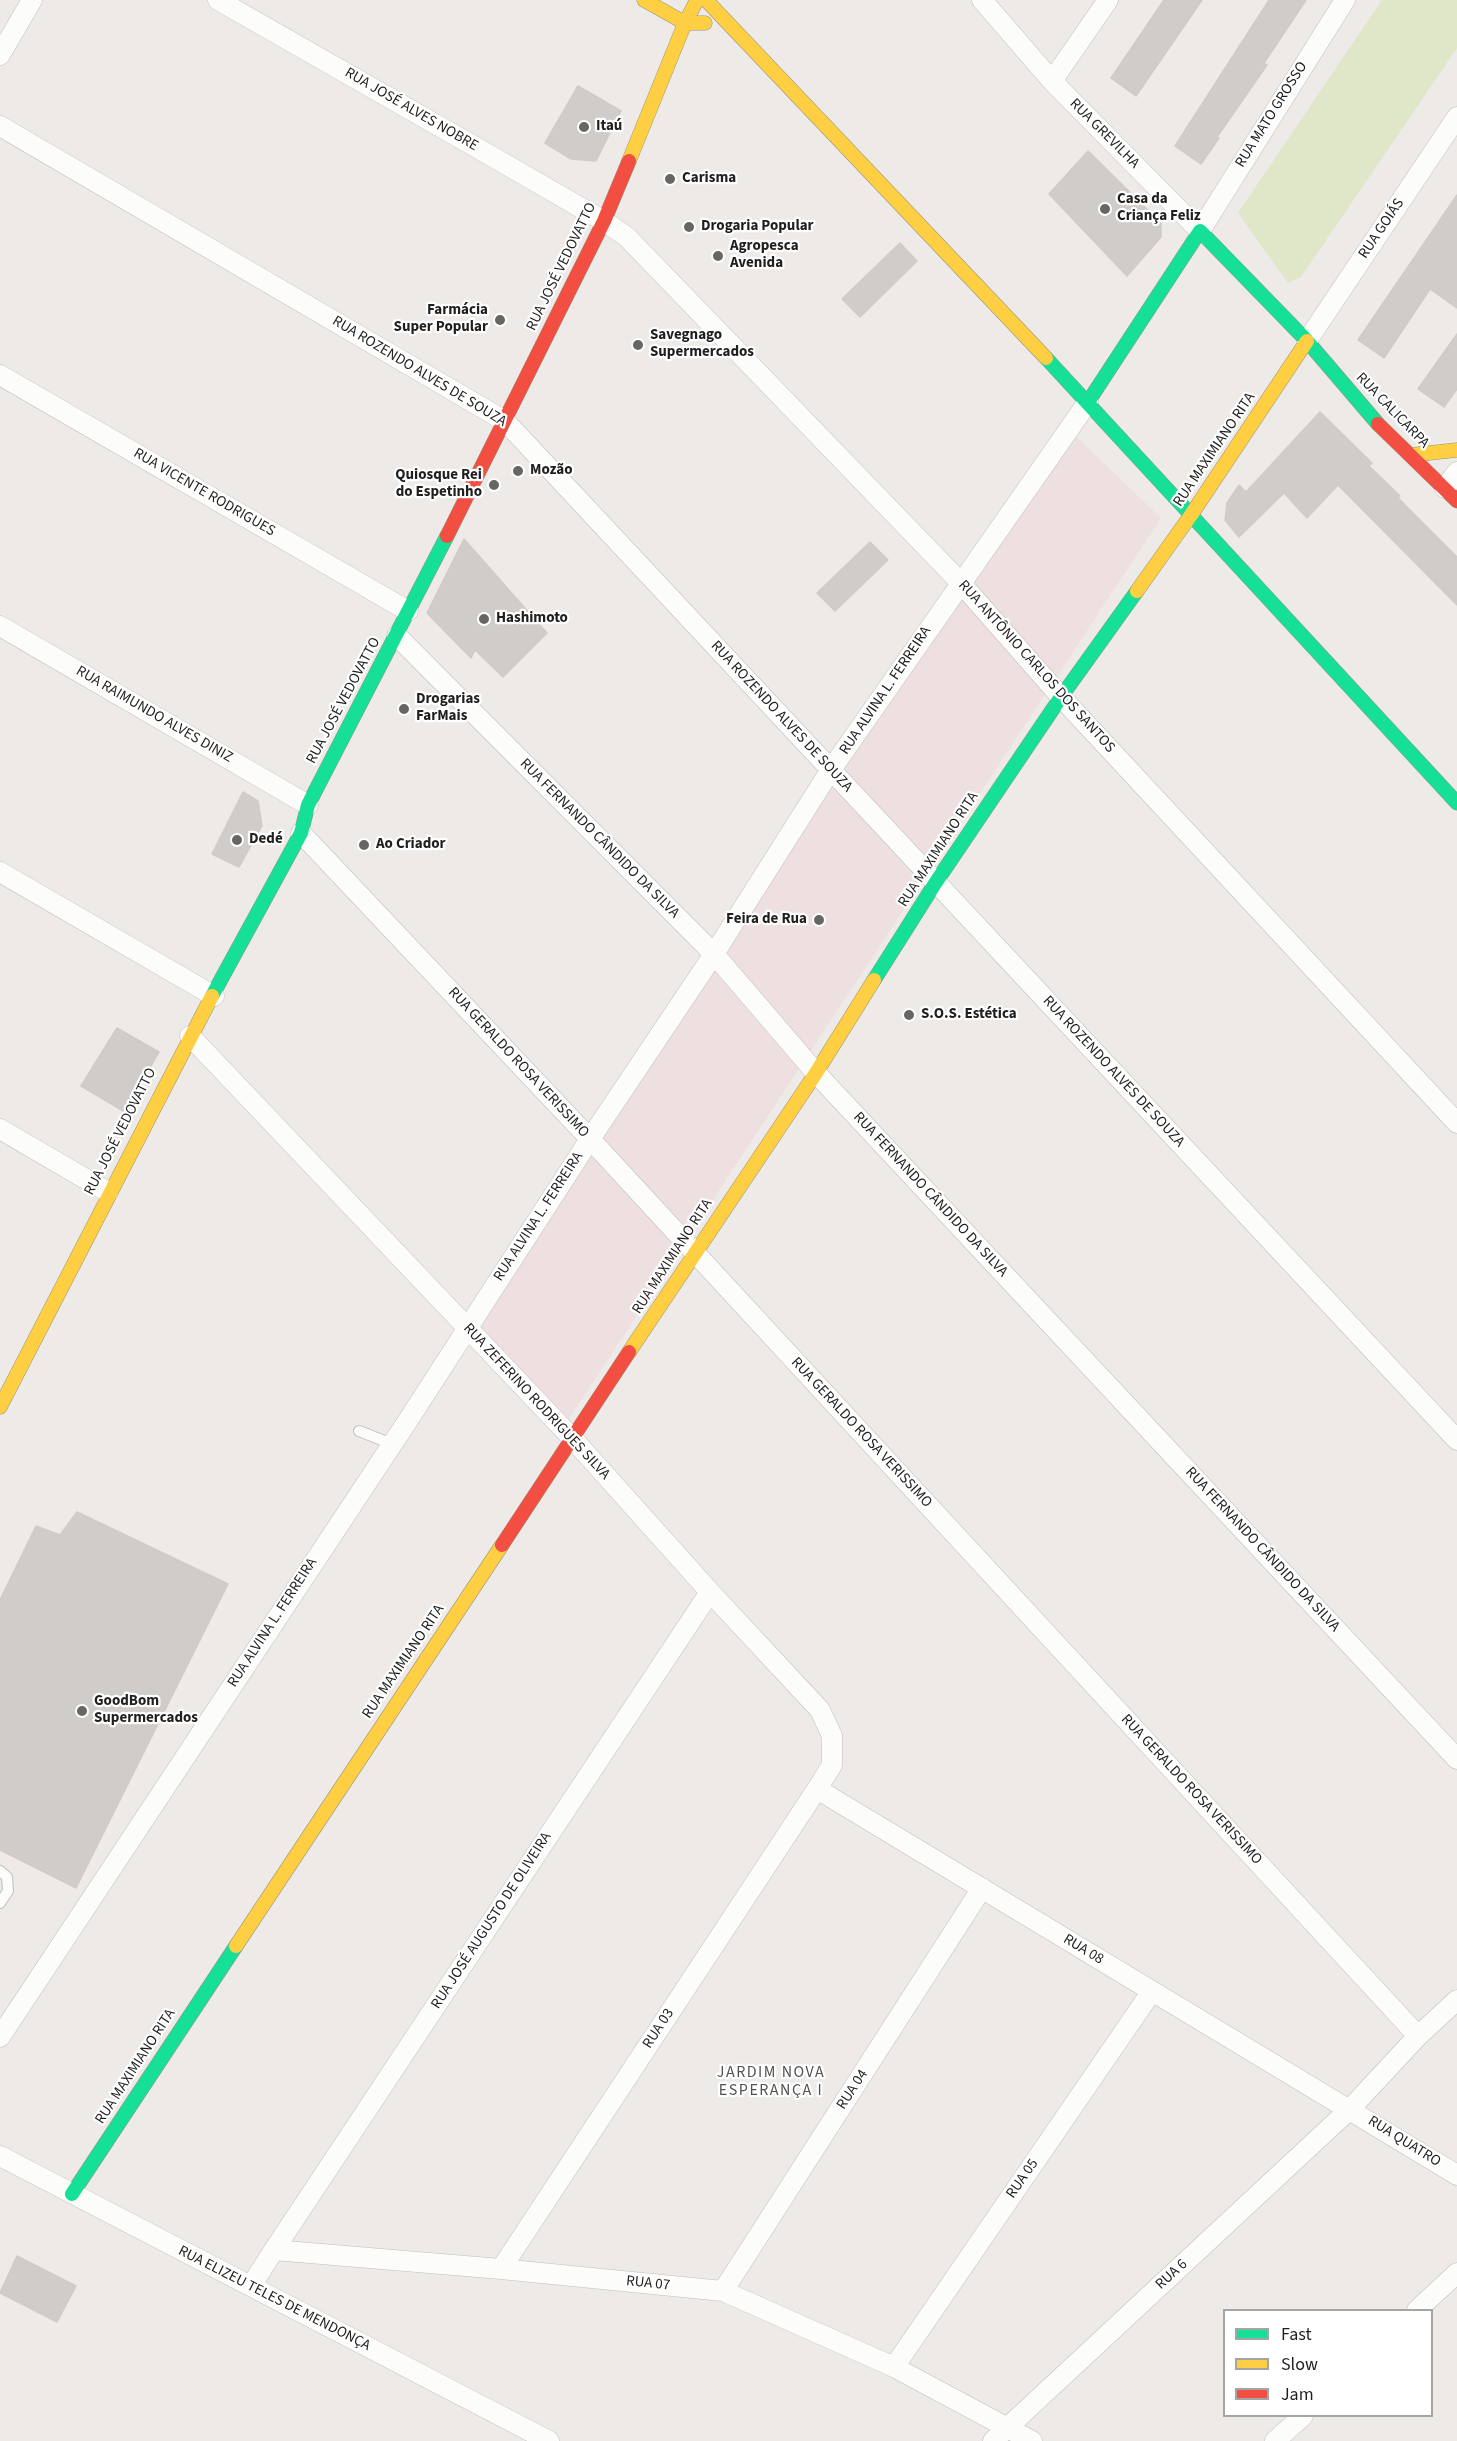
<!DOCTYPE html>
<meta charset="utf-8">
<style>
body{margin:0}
#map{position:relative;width:1457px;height:2441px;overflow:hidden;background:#edeae7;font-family:"Source Sans 3",sans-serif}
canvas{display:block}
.legend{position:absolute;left:1223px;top:2309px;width:210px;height:108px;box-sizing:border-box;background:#fff;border:2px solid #a5a5a5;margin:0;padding:8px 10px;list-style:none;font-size:18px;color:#1f1f1f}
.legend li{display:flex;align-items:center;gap:12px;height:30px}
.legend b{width:30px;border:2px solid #a5a5a5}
</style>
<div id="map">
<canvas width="1457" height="2441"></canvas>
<ul class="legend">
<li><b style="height:8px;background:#16e098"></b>Fast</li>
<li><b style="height:8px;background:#ffcf43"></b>Slow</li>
<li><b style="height:8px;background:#f24e42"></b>Jam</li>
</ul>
</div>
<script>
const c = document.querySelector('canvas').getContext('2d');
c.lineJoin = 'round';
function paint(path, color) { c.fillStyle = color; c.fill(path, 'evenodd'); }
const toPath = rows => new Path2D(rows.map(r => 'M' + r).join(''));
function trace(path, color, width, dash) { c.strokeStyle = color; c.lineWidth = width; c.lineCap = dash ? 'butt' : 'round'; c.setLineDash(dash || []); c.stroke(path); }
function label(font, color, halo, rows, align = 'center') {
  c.font = font + ' "Source Sans 3",sans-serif'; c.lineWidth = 4.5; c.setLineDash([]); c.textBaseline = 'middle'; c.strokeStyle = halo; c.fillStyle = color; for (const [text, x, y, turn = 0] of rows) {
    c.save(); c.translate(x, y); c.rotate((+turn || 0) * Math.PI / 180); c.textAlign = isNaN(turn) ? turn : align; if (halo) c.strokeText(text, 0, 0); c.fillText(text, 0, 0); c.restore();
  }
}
paint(toPath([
 [1068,429,1161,518,568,1420,472,1322]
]), '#eedfe0');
paint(toPath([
 [1382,0,1457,0,1457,48,1301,277,1288,283,1238,213]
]), '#dfe7c8');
const building = toPath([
 [1164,0,1202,0,1136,96,1111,78,1164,0],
 [1269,0,1306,0,1264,63,1267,65,1217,137,1219,138,1201,164,1175,146,1269,0],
 [578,86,621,111,596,161,571,159,545,143,578,86],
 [1088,151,1161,223,1161,237,1127,276,1049,194,1088,151],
 [1457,195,1457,308,1430,289,1384,358,1358,340,1457,195],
 [900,243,917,261,860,317,842,299,900,243],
 [1457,334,1457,389,1444,407,1418,389,1457,334],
 [1320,412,1372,463,1369,466,1400,496,1398,498,1457,557,1457,605,1338,485,1307,518,1284,493,1239,537,1225,520,1227,503,1239,485,1246,492,1320,412],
 [464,539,547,633,503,677,475,650,471,658,427,613,464,539],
 [870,542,888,560,835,611,817,593,870,542],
 [243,792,258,801,262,826,239,867,212,854,243,792],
 [117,1028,159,1052,125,1112,81,1086,117,1028],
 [77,1512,228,1584,76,1888,0,1850,0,1600,36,1526,60,1535,77,1512],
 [17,2256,76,2286,57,2322,0,2293,17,2256]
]);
paint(building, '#d0ccca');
trace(building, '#d0cbc9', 1.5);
const lane = toPath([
 [359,1431,392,1444],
 [0,1871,7,1877,8,1891,0,1903]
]);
const street = toPath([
 [218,0,472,145,604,221,627,237,960,582,1061,697,1457,1123],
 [982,0,1052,81,1200,231,1345,0],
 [0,55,32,0],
 [1052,81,1108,0],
 [0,126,505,421,1457,1440],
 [1307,341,1457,117],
 [0,375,408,611],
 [1445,488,1457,472],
 [0,626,308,805],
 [397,636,714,954,816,1073,1457,1759],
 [301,833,590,1139,1418,2036],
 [0,872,214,996],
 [190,1036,573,1439,710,1592,820,1710,832,1736,832,1765,817,1789,501,2269],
 [0,1129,108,1192],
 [817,1789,1457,2175],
 [0,2037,405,1425,590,1139,714,954,830,771,1088,402],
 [0,2156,549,2441],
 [274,2250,710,1592],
 [251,2286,274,2250,501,2269,723,2291,894,2367,1032,2441],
 [723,2291,982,1888],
 [1417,2310,1457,2273],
 [894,2367,1152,1991],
 [993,2441,1350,2109,1418,2036,1457,2000],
 [1275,2441,1303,2416]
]);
const fast = toPath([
 [1046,358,1457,803],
 [1088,402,1200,231,1307,341,1378,424],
 [874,980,936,882,1061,697,1137,591],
 [212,996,301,833,308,805,447,536],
 [72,2194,236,1946]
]);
const slow = toPath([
 [644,0,685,23,705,23],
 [706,0,1046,358],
 [629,161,685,23,697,0],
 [1411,455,1457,450],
 [1137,591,1191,515,1307,341],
 [629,1352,816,1073,874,980],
 [0,1407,212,996],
 [236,1946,502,1545]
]);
const jam = toPath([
 [1378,424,1457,501],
 [447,536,604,221,629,161],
 [502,1545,629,1352]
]);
trace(lane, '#c0bfbe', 12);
trace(street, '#c0bfbe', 21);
trace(fast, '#969381', 15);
trace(slow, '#969381', 15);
trace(jam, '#969381', 15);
trace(lane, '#fcfcfb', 10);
trace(street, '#fcfcfb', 20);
trace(fast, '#16e098', 14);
trace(slow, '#ffcf43', 14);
trace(jam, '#f24e42', 14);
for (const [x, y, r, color] of [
 [584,127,6,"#676665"],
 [670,179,6,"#676665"],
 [1105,209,6,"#676665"],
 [689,227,6,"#676665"],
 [718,256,6,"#676665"],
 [500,320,6,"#676665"],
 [638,345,6,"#676665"],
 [518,471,6,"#676665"],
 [494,485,6,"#676665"],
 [484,619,6,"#676665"],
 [404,709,6,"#676665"],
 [237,840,6,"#676665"],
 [364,845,6,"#676665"],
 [819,920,6,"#676665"],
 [909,1015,6,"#676665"],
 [82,1711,6,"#676665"]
]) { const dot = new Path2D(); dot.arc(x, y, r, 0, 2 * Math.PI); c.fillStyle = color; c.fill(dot); trace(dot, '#fff', 2); }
label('15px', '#1f1f1f', '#fff', [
 ["RUA JOSÉ ALVES NOBRE",411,110,30],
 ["RUA MATO GROSSO",1272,115,-58],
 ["RUA GREVILHA",1104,134,45],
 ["RUA GOIÁS",1382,229,-56],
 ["RUA JOSÉ VEDOVATTO",562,267,-64],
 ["RUA ROZENDO ALVES DE SOUZA",419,372,31],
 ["RUA CALICARPA",1392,411,46],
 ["RUA MAXIMIANO RITA",1215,450,-56],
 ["RUA VICENTE RODRIGUES",204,493,30],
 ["RUA ANTÔNIO CARLOS DOS SANTOS",1036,667,48],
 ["RUA ALVINA L. FERREIRA",886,691,-56],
 ["RUA JOSÉ VEDOVATTO",344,701,-62],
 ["RUA RAIMUNDO ALVES DINIZ",154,715,30],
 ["RUA ROZENDO ALVES DE SOUZA",781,717,47],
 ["RUA FERNANDO CÂNDIDO DA SILVA",599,839,45],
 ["RUA MAXIMIANO RITA",939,850,-57],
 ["RUA GERALDO ROSA VERISSIMO",518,1063,47],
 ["RUA ROZENDO ALVES DE SOUZA",1113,1072,47],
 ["RUA JOSÉ VEDOVATTO",121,1132,-63],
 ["RUA FERNANDO CÂNDIDO DA SILVA",930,1195,47],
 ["RUA ALVINA L. FERREIRA",539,1217,-57],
 ["RUA MAXIMIANO RITA",673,1257,-57],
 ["RUA ZEFERINO RODRIGUES SILVA",536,1402,47],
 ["RUA GERALDO ROSA VERISSIMO",861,1433,47],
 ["RUA FERNANDO CÂNDIDO DA SILVA",1262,1550,47],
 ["RUA ALVINA L. FERREIRA",273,1623,-57],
 ["RUA MAXIMIANO RITA",404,1662,-56],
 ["RUA GERALDO ROSA VERISSIMO",1191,1790,47],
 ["RUA JOSÉ AUGUSTO DE OLIVEIRA",492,1921,-57],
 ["RUA 08",1083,1950,31],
 ["RUA 03",659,2029,-57],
 ["RUA MAXIMIANO RITA",136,2067,-57],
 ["RUA 04",853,2090,-57],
 ["RUA QUATRO",1404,2142,32],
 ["RUA 05",1023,2179,-55],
 ["RUA 6",1172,2275,-43],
 ["RUA 07",648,2284,6],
 ["RUA ELIZEU TELES DE MENDONÇA",274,2299,27]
]);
label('bold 15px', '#1f1f1f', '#fff', [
 ["Itaú",596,127],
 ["Carisma",682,179],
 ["Casa da",1117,200],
 ["Criança Feliz",1117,217],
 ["Drogaria Popular",701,227],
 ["Agropesca",730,247],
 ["Avenida",730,264],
 ["Farmácia",488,311,"right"],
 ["Super Popular",488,328,"right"],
 ["Savegnago",650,336],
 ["Supermercados",650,353],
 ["Mozão",530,471],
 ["Quiosque Rei",482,476,"right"],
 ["do Espetinho",482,493,"right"],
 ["Hashimoto",496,619],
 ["Drogarias",416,700],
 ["FarMais",416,717],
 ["Dedé",249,840],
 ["Ao Criador",376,845],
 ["Feira de Rua",807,920,"right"],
 ["S.O.S. Estética",921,1015],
 ["GoodBom",94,1702],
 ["Supermercados",94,1719]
], 'left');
c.letterSpacing = '1.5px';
label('16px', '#525252', '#fff', [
 ["JARDIM NOVA",771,2073],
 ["ESPERANÇA I",771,2091]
]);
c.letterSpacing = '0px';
</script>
